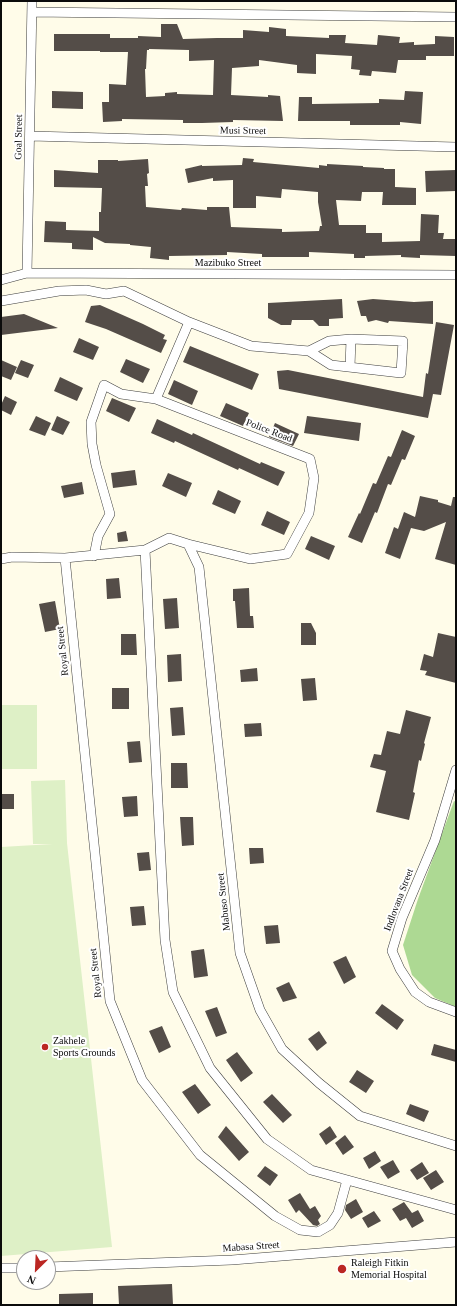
<!DOCTYPE html>
<style>
body{margin:0}
#map{position:relative;width:457px;height:1306px;overflow:hidden;background:#fffce9;font-family:Georgia,serif}
canvas{display:block}
.frame{position:absolute;inset:0;border:2px solid #0b0b0b;pointer-events:none}
.north{position:absolute;left:16px;top:1250px;width:40px;height:40px;box-sizing:border-box;background:#fff;border:1px solid #9d9d9d;border-radius:50%;rotate:204deg;font-size:11px;font-weight:700;line-height:16px;text-align:center;color:#0b0b0b}
.north::after{content:'';display:block;margin:auto;width:14px;height:18px;background:#bb2723;clip-path:polygon(50% 0,100% 100%,50% 72%,0 100%)}
</style>
<div id="map">
<canvas width="457" height="1306"></canvas>
<div class="frame"></div>
<div class="north">N</div>
</div>
<script>
const c = document.querySelector('canvas').getContext('2d');
c.lineJoin = 'round';
function paint(path, color) { c.fillStyle = color; c.fill(path, 'evenodd'); }
const toPath = rows => new Path2D(rows.map(r => 'M' + r).join(''));
function trace(path, color, width, dash) { c.strokeStyle = color; c.lineWidth = width; c.lineCap = dash ? 'butt' : 'round'; c.setLineDash(dash || []); c.stroke(path); }
function label(font, color, halo, rows, align = 'center') {
  c.font = font + ' Georgia,serif'; c.lineWidth = 4; c.setLineDash([]); c.textBaseline = 'middle'; c.strokeStyle = halo; c.fillStyle = color; for (const [text, x, y, turn = 0] of rows) {
    c.save(); c.translate(x, y); c.rotate((+turn || 0) * Math.PI / 180); c.textAlign = isNaN(turn) ? turn : align; if (halo) c.strokeText(text, 0, 0); c.fillText(text, 0, 0); c.restore();
  }
}
paint(toPath([
 [454,801,456,802,456,1007,435,998,412,975,403,945,418,899]
]), '#add993');
paint(toPath([
 [2,705,37,705,37,769,2,769],
 [65,780,67,843,112,1247,1,1256,1,847,53,844,33,844,31,781]
]), '#def0c6');
paint(toPath([
 [161,24,177,24,183,39,217,38,243,38,243,30,269,32,269,27,286,29,286,36,329,38,329,35,346,35,345,43,377,45,378,35,400,37,399,43,414,42,414,45,435,44,435,36,454,37,454,56,426,56,426,60,398,60,396,73,372,71,371,76,359,75,360,70,351,69,352,56,316,54,316,74,297,73,297,65,259,60,259,66,232,68,231,95,268,97,268,95,280,96,283,121,233,120,233,122,202,123,183,123,183,120,122,119,122,121,103,122,102,102,109,102,109,84,126,85,128,52,100,52,100,51,54,51,54,34,110,34,110,38,138,38,138,36,161,37],
 [149,49,189,50,189,61,214,60,213,95,177,94,177,92,165,93,165,96,146,97,145,69,146,69,147,50,149,50],
 [52,91,83,92,83,109,52,108],
 [405,91,423,92,421,124,400,122,400,125,350,125,350,121,298,121,299,97,312,97,312,104,379,103,379,99,404,100],
 [243,158,254,159,253,162,319,168,319,165,327,166,327,164,363,166,363,167,384,168,384,169,395,169,395,187,416,188,416,205,382,205,383,192,362,192,361,201,336,200,339,225,366,225,366,233,382,233,382,242,420,241,421,214,439,215,438,233,444,233,443,239,456,239,456,256,420,255,420,258,401,257,401,255,365,256,365,258,354,258,354,254,309,252,309,257,262,257,262,254,227,252,227,255,169,256,169,260,150,258,151,247,130,245,130,244,105,243,93,237,93,250,72,249,72,243,44,242,45,221,66,222,66,230,99,231,99,212,101,212,102,188,54,187,54,170,98,173,98,160,118,160,118,161,148,159,149,173,147,174,148,186,145,186,146,207,181,210,182,208,207,210,207,207,229,207,231,227,282,229,282,232,319,231,320,226,322,226,318,202,318,192,282,189,281,198,256,196,256,208,233,208,233,180,213,181,213,178,188,183,185,169,202,165,202,166,242,165],
 [456,170,456,191,426,192,425,171],
 [342,299,343,318,329,319,329,326,319,326,313,320,292,320,291,325,281,325,268,318,268,303],
 [373,299,414,302,433,301,433,324,389,321,388,323,376,320,368,322,366,316,361,316,357,301],
 [100,305,143,324,165,335,163,339,167,340,161,353,106,329,85,322,91,306],
 [24,314,58,328,1,335,1,317],
 [436,322,454,325,441,395,433,394,428,418,279,389,277,371,288,370,423,397,426,373,428,374],
 [79,338,99,347,93,360,73,352],
 [190,346,259,374,252,390,183,362],
 [126,359,150,369,143,383,120,372],
 [1,360,17,367,11,380,1,376],
 [21,360,34,365,28,378,15,373],
 [60,377,83,388,77,401,54,391],
 [174,380,198,391,192,405,168,394],
 [5,396,17,402,11,415,1,410,1,405],
 [112,398,136,408,129,422,106,411],
 [226,403,249,413,243,426,220,416],
 [36,416,51,423,45,436,29,430],
 [57,416,70,422,63,435,51,430],
 [307,416,361,423,359,441,304,433],
 [157,419,192,435,193,433,260,464,261,462,285,472,278,486,239,468,238,470,175,441,174,443,151,433],
 [275,423,299,434,293,446,269,437],
 [402,430,415,436,405,460,402,459,391,485,388,484,377,513,375,512,362,543,348,537,359,513,360,514,373,483,376,484,388,456,391,457],
 [135,470,137,485,113,488,111,473],
 [168,473,192,483,186,497,162,486],
 [82,482,84,494,64,498,61,486],
 [218,490,241,501,235,514,212,504],
 [420,496,438,500,438,502,451,506,453,497,456,497,456,565,435,559,446,522,424,531,411,528,400,559,385,553,394,527,398,529,404,512,415,517],
 [267,511,290,522,284,535,261,525],
 [126,531,128,541,118,542,117,533],
 [311,536,335,546,329,560,305,549],
 [119,578,121,598,107,599,106,579],
 [249,588,250,616,253,616,254,628,237,628,235,601,233,601,233,589],
 [177,598,179,628,165,629,163,599],
 [55,601,60,629,45,632,39,604],
 [301,623,311,623,316,633,316,645,301,645],
 [438,633,456,637,456,683,425,675,427,671,420,670,424,654,433,657],
 [121,634,136,634,137,655,121,655],
 [181,654,182,681,168,682,167,655],
 [257,668,258,681,241,682,240,670],
 [315,678,317,700,303,701,301,679],
 [112,688,129,688,129,709,112,709],
 [183,707,185,735,172,736,170,708],
 [406,710,431,717,424,743,425,744,421,761,419,760,413,792,415,793,409,820,376,812,386,771,370,767,374,754,381,755,387,731,400,734],
 [261,723,262,736,245,737,244,724],
 [140,741,142,762,129,763,127,742],
 [171,763,187,763,188,788,171,788],
 [1,794,14,794,14,809,1,809],
 [137,796,138,816,124,817,122,797],
 [180,817,193,817,194,845,182,846],
 [249,848,263,848,264,863,250,864],
 [149,852,151,870,139,871,137,853],
 [144,906,146,925,132,926,130,907],
 [278,925,280,943,266,944,264,926],
 [204,949,208,976,194,978,191,951],
 [346,956,356,977,344,984,333,962],
 [289,982,297,998,283,1002,276,988],
 [382,1004,404,1020,397,1030,375,1013],
 [217,1007,227,1033,216,1037,205,1011],
 [162,1026,171,1047,159,1053,149,1031],
 [319,1031,327,1043,317,1051,308,1039],
 [434,1044,456,1050,456,1062,431,1055],
 [237,1052,253,1073,241,1082,226,1060],
 [357,1070,374,1081,366,1093,349,1082],
 [195,1084,211,1105,198,1114,182,1092],
 [272,1094,292,1115,283,1123,263,1102],
 [410,1104,429,1111,424,1122,406,1114],
 [226,1126,249,1152,239,1161,218,1137],
 [330,1126,337,1137,326,1145,319,1134],
 [345,1135,354,1147,343,1155,335,1143],
 [375,1151,381,1161,369,1169,363,1158],
 [393,1160,400,1172,388,1179,380,1167],
 [422,1162,429,1173,417,1180,410,1170],
 [265,1166,278,1175,270,1186,257,1176],
 [436,1170,444,1182,431,1190,423,1178],
 [300,1193,310,1209,315,1206,321,1216,318,1220,320,1224,317,1226,313,1225,299,1210,296,1213,288,1200],
 [356,1199,363,1212,351,1219,345,1210,346,1205],
 [404,1202,412,1213,418,1210,424,1221,412,1228,406,1218,400,1221,392,1209],
 [374,1211,381,1221,368,1228,362,1218],
 [172,1284,173,1305,119,1305,118,1286],
 [93,1293,93,1305,59,1305,59,1294]
]), '#544d48');
const street = toPath([
 [32,12,456,17],
 [30,136,456,147],
 [27,273,32,1],
 [1,280,27,273,456,275],
 [1,301,59,291,86,290,106,294,124,291,189,322,251,346,309,351,331,365,401,373,403,341,351,339,329,341,309,351],
 [350,367,351,339],
 [156,399,189,322],
 [188,544,199,567,240,953,260,1010,282,1049,319,1083,360,1116,456,1146],
 [145,550,165,940,173,992,210,1068,267,1139,311,1170,456,1210],
 [65,558,110,1001,142,1080,200,1155,275,1216,300,1230,318,1232,330,1225,338,1213,347,1180],
 [1,559,12,557,65,558,145,550,169,538,188,544,250,559,287,554,309,513,314,478,310,459,156,399,121,394,104,385,91,422,92,444,96,465,110,514,98,536,94,556],
 [456,770,435,840,402,918,392,951,400,969,415,992,429,1002,456,1012],
 [48,1267,232,1260,456,1242],
 [1,1268,24,1268]
]);
trace(street, '#3e3e3e', 10);
trace(street, '#fff', 9);
for (const [x, y, r, color] of [
 [45,1047,4,"#bb2723"],
 [342,1269,5,"#bb2723"]
]) { const dot = new Path2D(); dot.arc(x, y, r, 0, 2 * Math.PI); c.fillStyle = color; c.fill(dot); trace(dot, '#fff', 1.5); }
label('10px', '#0b0b0b', '#fff', [
 ["Musi Street",243,131,1],
 ["Goal Street",19,137,-89],
 ["Mazibuko Street",228,263],
 ["Police Road",269,431,21],
 ["Royal Street",63,651,-96],
 ["Indlovana Street",399,900,-69],
 ["Mabuso Street",224,902,-96],
 ["Royal Street",96,973,-96],
 ["Mabasa Street",251,1247,-4]
]);
label('10px', '#0b0b0b', '#fff', [
 ["Zakhele",53,1041],
 ["Sports Grounds",53,1053],
 ["Raleigh Fitkin",351,1263],
 ["Memorial Hospital",351,1275]
], 'left');
</script>
